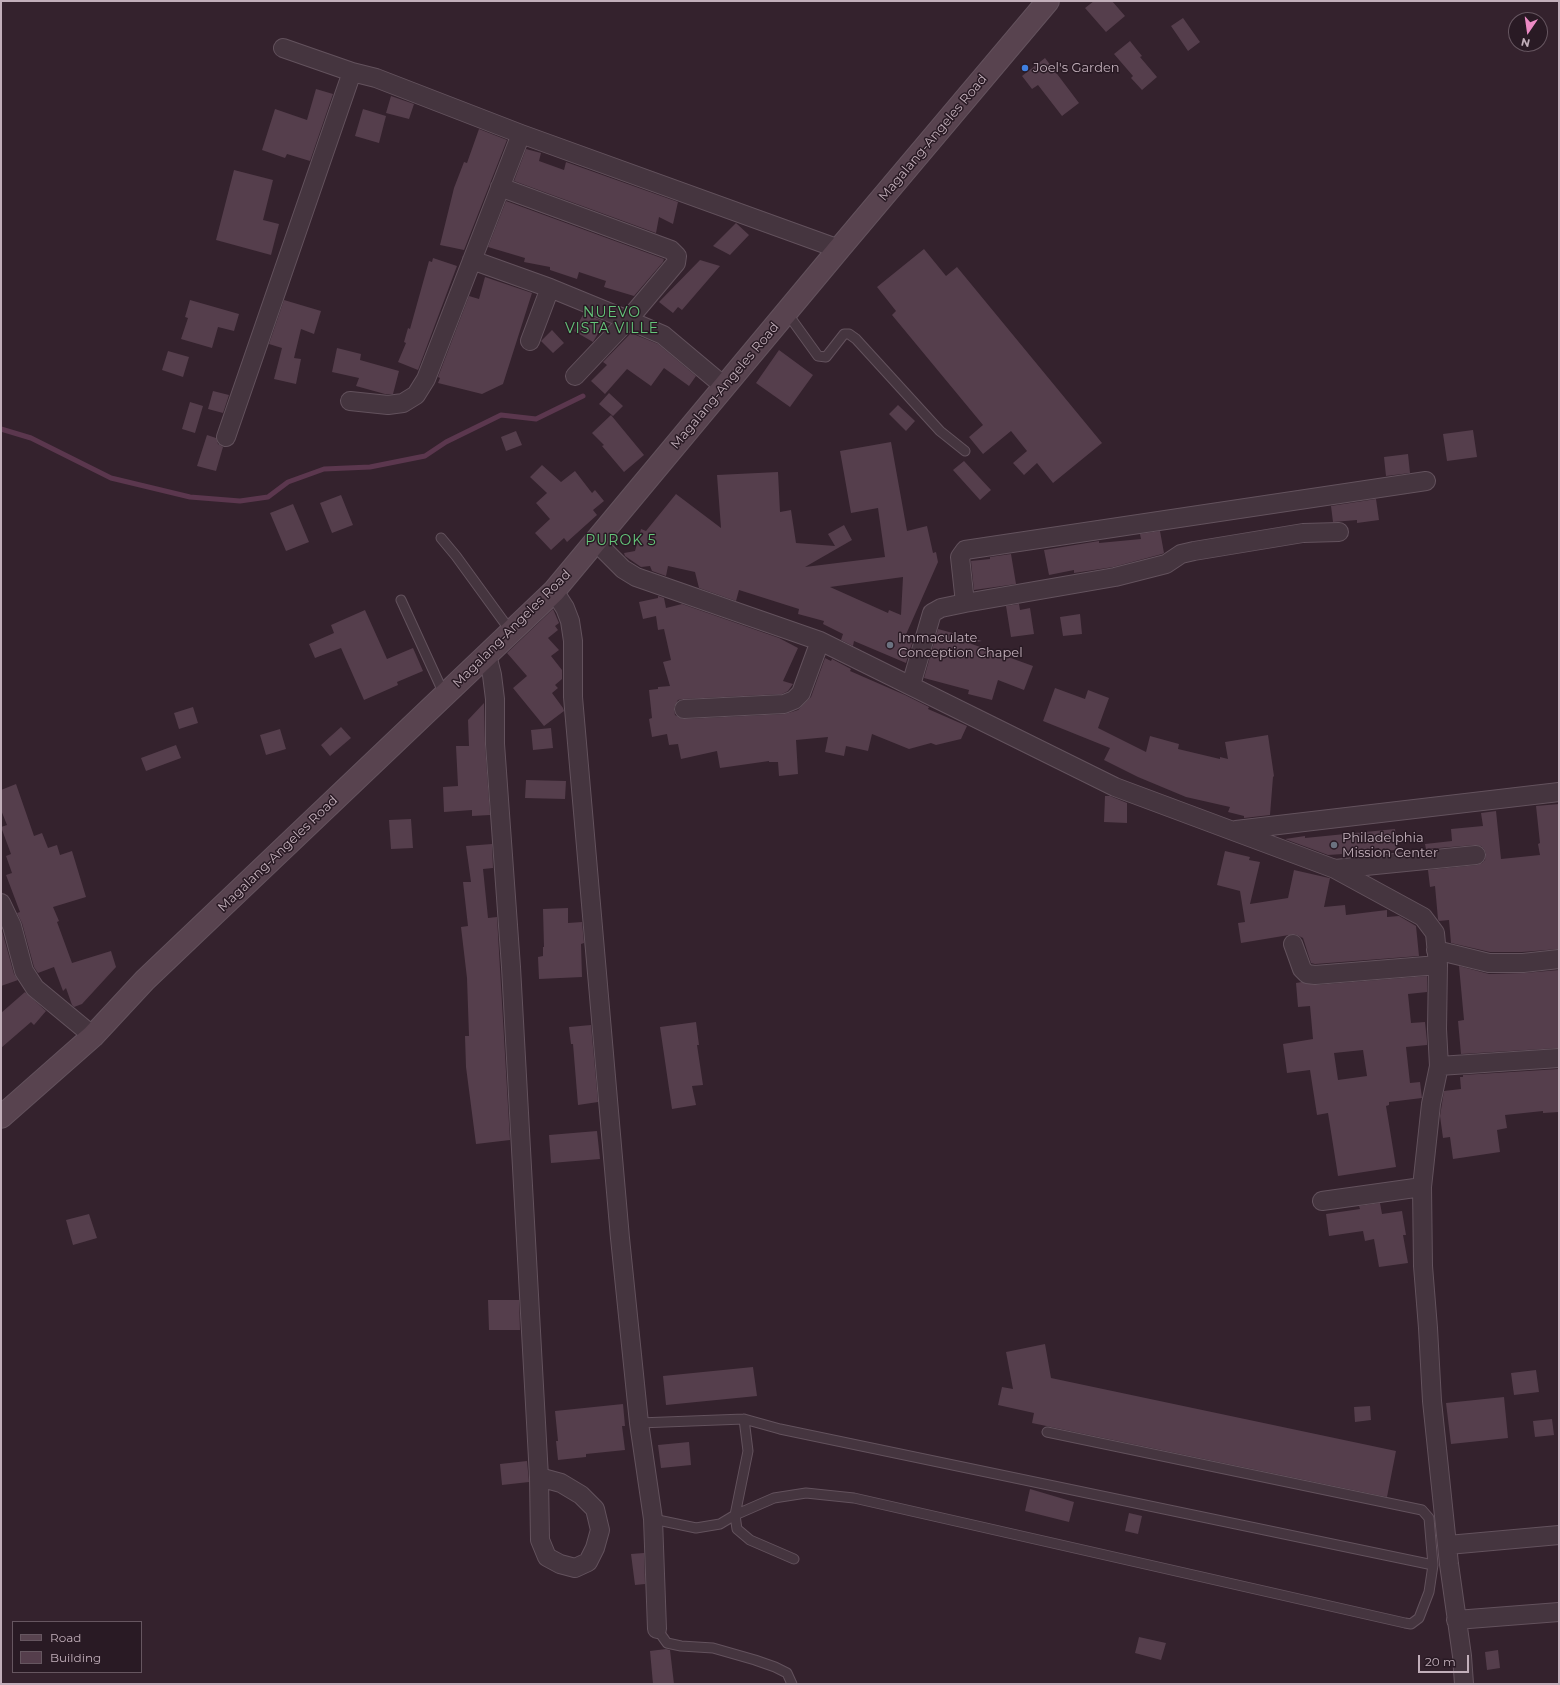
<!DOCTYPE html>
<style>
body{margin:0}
#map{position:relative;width:1560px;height:1685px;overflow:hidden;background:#34222d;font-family:Montserrat,sans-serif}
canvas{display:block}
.frame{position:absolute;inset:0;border:2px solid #c2afba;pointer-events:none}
.legend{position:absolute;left:12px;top:1621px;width:130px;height:52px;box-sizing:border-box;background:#291a24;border:1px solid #665660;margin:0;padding:5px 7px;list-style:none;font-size:12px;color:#c2afba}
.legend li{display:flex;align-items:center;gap:8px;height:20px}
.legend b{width:20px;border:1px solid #665660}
.north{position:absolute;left:1508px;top:12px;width:40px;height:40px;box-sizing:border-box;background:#291a24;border:1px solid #665660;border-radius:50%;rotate:193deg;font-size:11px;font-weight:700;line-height:16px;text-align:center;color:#c2afba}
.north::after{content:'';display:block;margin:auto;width:14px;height:18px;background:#ec8ac4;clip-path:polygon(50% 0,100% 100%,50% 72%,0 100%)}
.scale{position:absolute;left:1418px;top:1655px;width:51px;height:18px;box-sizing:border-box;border:2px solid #c2afba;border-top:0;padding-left:5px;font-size:12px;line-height:14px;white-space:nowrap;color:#c2afba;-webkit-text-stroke:3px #291a24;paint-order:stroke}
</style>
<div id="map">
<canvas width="1560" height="1685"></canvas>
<div class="frame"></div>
<ul class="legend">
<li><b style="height:5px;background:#58434f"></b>Road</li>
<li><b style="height:11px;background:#553e4c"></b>Building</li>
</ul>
<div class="north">N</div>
<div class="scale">20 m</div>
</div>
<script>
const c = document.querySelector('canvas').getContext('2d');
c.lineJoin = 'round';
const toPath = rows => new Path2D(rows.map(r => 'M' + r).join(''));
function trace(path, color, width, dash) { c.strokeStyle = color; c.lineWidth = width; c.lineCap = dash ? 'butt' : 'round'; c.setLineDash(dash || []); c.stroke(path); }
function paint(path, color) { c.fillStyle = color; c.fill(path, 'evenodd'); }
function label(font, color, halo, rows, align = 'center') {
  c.font = font + ' Montserrat,sans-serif'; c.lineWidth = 3; c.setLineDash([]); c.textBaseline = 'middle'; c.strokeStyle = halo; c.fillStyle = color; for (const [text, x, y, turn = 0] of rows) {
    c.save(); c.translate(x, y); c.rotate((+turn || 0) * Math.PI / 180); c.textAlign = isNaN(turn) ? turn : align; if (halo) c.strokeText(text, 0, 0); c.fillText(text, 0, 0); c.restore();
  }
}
trace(toPath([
 [1,429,31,438,111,478,190,497,240,501,268,497,288,482,324,469,370,467,425,456,446,442,501,415,536,419,583,396]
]), '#5b374e', 5);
paint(toPath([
 [1094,1,1112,1,1125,16,1106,32,1085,8],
 [1183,18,1200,42,1188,51,1171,26],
 [1130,41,1142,56,1140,57,1157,77,1142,90,1131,78,1133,76,1114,54],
 [1045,58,1079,103,1062,116,1038,85,1032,89,1022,76],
 [316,89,333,94,310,161,287,154,285,158,262,150,275,109,307,120],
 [391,96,414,104,409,119,386,113],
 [363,109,386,116,379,143,355,136],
 [479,129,507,140,464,250,440,245,454,188,464,162,467,163],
 [526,149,541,153,539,161,564,170,566,162,678,202,673,224,659,217,656,233,514,181],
 [234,170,273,180,263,220,279,224,271,255,216,240],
 [506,201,664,259,663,262,634,296,604,287,606,281,579,272,577,279,550,270,550,267,524,262,525,258,488,247],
 [736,223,749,235,730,255,713,246],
 [924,249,946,276,957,267,1102,443,1053,483,1037,463,1024,475,1013,463,1027,451,1011,431,983,454,969,437,983,425,892,315,896,311,877,287],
 [433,258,457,266,418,370,398,362,406,343,404,342,408,328,410,329,429,261,432,262],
 [700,260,720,266,682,310,678,307,673,313,659,302],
 [485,277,532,293,503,384,482,394,438,383,440,378,438,377,469,296,479,299],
 [190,300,239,314,234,331,218,327,212,348,181,339,188,318,185,317],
 [284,300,321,311,314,334,301,329,294,358,301,359,296,384,274,379,282,348,269,344],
 [584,313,605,322,593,342,574,331],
 [552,330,564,343,553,353,541,341],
 [631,333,658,344,696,376,689,386,664,368,651,386,627,369,605,394,591,381,607,365,603,362],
 [337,348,361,354,360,360,399,371,393,394,385,394,356,386,359,378,332,372],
 [779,350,813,375,790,407,756,383],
 [168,351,189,357,183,377,162,370],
 [213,391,229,395,223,413,208,409],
 [609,393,623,406,613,416,599,404],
 [190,402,203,406,195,433,182,429],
 [898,405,915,421,906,431,889,414],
 [611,415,644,455,624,472,602,446,604,445,592,433],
 [1473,430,1477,457,1447,461,1443,434],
 [516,431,522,445,506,451,501,437],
 [207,435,216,438,218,444,223,447,216,471,197,466],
 [891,442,907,531,927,526,933,553,936,552,938,562,904,639,912,643,906,663,854,641,853,646,841,640,843,634,823,624,824,621,798,614,799,609,739,590,736,601,699,588,695,572,668,566,666,576,652,571,650,566,641,567,625,556,624,553,635,551,641,529,646,531,676,494,721,528,717,475,778,472,780,512,791,510,796,543,835,546,828,534,844,525,852,540,805,567,885,557,878,508,851,513,840,451],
 [903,577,901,615,889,610,888,613,830,587],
 [1408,454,1410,473,1386,476,1384,457],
 [964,461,991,490,980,500,953,470],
 [542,465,561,482,575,471,592,493,595,490,604,501,593,510,597,515,567,542,564,538,551,550,535,533,550,519,536,503,547,493,530,477],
 [341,495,353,525,332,533,320,503],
 [1376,499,1379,520,1357,523,1357,520,1333,522,1331,506],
 [293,504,309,542,286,551,270,513],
 [1160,531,1164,553,1162,554,1113,567,1074,573,1074,570,1049,575,1044,550,1099,541,1099,543,1141,539,1140,534],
 [1011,554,1016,584,974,590,971,561,990,559,990,557],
 [658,596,664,598,666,608,682,604,779,638,798,648,783,681,793,684,788,691,782,694,683,699,678,700,675,705,674,709,675,715,680,718,685,719,785,714,798,710,811,697,825,658,831,661,832,659,851,669,850,671,905,695,929,707,928,709,967,726,961,739,936,745,931,743,909,749,872,734,868,751,846,746,844,756,825,752,828,737,796,740,798,774,779,776,778,762,769,762,769,761,720,768,717,751,681,759,678,744,669,745,667,734,652,737,649,719,652,718,649,690,658,689,658,687,670,686,663,662,671,660,664,629,658,630,656,616,643,619,639,602,658,598],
 [1019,604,1020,610,1030,608,1034,634,1011,637,1006,606],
 [553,609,559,623,555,626,558,630,548,638,559,650,551,656,562,670,562,679,555,685,558,688,552,693,563,708,564,711,544,726,513,688,527,676,507,653],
 [365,610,387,659,413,648,423,671,397,682,398,685,364,700,341,648,315,658,309,644,334,633,331,625],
 [1080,614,1082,634,1063,636,1060,617],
 [938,629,982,641,969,643,1033,666,1024,690,998,680,992,700,968,694,969,690,924,678],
 [1055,688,1085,699,1088,690,1109,698,1098,728,1146,752,1150,736,1179,744,1178,749,1220,759,1220,757,1228,759,1225,742,1268,735,1274,776,1273,777,1270,815,1244,818,1244,816,1228,812,1230,807,1186,797,1138,777,1104,760,1110,748,1043,721],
 [484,703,485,745,490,815,472,816,472,810,444,812,443,787,458,786,456,746,469,746,468,720],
 [193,707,198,723,179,729,174,713],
 [341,727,351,738,330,756,321,745],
 [551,728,553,748,533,750,531,730],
 [280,729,286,749,266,755,260,735],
 [176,745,181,758,146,771,141,758],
 [526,780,566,781,565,799,525,798],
 [16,784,34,836,42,833,48,848,57,845,60,855,72,851,86,897,53,907,59,921,57,922,72,963,111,951,116,967,82,1004,74,1007,72,1005,66,988,63,991,54,967,38,973,34,967,22,923,17,913,20,912,6,875,12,873,6,856,11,854,1,827,7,825,1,810,1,790],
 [1105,796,1110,796,1127,803,1127,823,1104,822],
 [1559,804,1559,949,1522,952,1490,952,1451,943,1449,920,1439,921,1438,919,1435,886,1430,887,1428,870,1477,865,1482,863,1485,860,1486,854,1484,849,1481,846,1475,845,1426,849,1425,844,1452,841,1451,829,1483,826,1481,813,1496,811,1501,859,1540,855,1538,844,1540,843,1536,806],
 [411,819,413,848,391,849,389,820],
 [1395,829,1397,850,1379,851,1379,848,1343,852,1343,854,1328,855,1285,839,1305,836,1305,838],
 [492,844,493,868,483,869,488,918,497,917,510,1140,476,1144,466,1067,465,1036,469,1036,467,978,461,927,468,926,463,882,471,882,466,846],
 [1225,851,1250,857,1249,860,1260,862,1250,904,1288,898,1294,870,1329,878,1330,878,1324,907,1345,905,1346,915,1387,910,1387,917,1399,916,1416,926,1419,956,1315,964,1311,963,1303,938,1295,934,1241,943,1238,923,1245,922,1240,891,1217,885],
 [568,908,568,923,582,922,584,943,581,944,582,977,539,979,538,957,543,956,543,947,544,947,543,909],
 [1,927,14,974,18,980,1,986],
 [1459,966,1489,974,1524,973,1559,970,1559,1048,1461,1054,1458,1021,1464,1020],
 [1427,976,1427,992,1408,994,1411,1023,1425,1022,1427,1041,1427,1045,1406,1047,1410,1083,1420,1082,1422,1098,1389,1102,1389,1105,1386,1106,1396,1167,1338,1176,1328,1113,1317,1115,1310,1070,1287,1073,1283,1044,1313,1039,1310,1006,1298,1007,1296,983,1302,982,1316,985],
 [1363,1050,1367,1076,1338,1080,1334,1053],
 [25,992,46,1011,34,1025,31,1022,1,1048,1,1013],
 [696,1022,699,1045,697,1045,703,1085,692,1086,696,1105,672,1109,660,1027],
 [591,1025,598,1102,578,1105,573,1044,571,1044,569,1027],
 [1559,1069,1559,1112,1543,1113,1543,1111,1505,1115,1507,1128,1497,1130,1500,1152,1453,1159,1450,1137,1443,1138,1440,1116,1444,1091,1461,1089,1460,1077,1463,1077,1463,1075],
 [597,1131,600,1159,551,1163,549,1135],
 [1380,1203,1382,1214,1402,1211,1406,1235,1403,1235,1408,1263,1379,1267,1374,1239,1365,1241,1363,1231,1329,1236,1326,1214,1360,1209,1359,1206],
 [89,1214,97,1238,73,1245,66,1220],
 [488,1300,519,1300,520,1330,489,1330],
 [1045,1344,1051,1378,1396,1451,1387,1497,1032,1423,1034,1413,998,1405,1002,1387,1013,1389,1006,1352],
 [753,1367,757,1396,666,1405,663,1376],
 [1536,1370,1539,1392,1514,1395,1511,1373],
 [1504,1397,1508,1438,1451,1444,1446,1403],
 [623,1404,625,1426,622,1426,625,1450,586,1454,586,1457,558,1460,556,1441,558,1441,555,1411],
 [1370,1406,1371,1420,1355,1422,1354,1407],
 [1552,1419,1554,1435,1535,1437,1533,1421],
 [689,1442,691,1465,661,1468,658,1445],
 [527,1461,529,1482,502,1485,500,1464],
 [1030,1489,1074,1502,1069,1522,1025,1511],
 [1129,1513,1142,1516,1138,1534,1125,1531],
 [644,1553,645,1584,635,1585,631,1554],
 [1139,1637,1166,1643,1161,1660,1135,1653],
 [666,1649,670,1650,674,1684,653,1684,650,1651],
 [1498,1650,1500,1668,1487,1670,1485,1652]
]), '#553e4c');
const lane = toPath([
 [787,313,818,356,826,357,844,334,849,334,856,339,940,431,965,451],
 [441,538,456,556,512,633],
 [401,600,444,694],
 [744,1419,748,1451,735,1515,737,1529,750,1540,794,1559],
 [639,1423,744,1419,780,1429,1433,1565],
 [653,1519,696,1528,720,1524,735,1515,774,1498,806,1493,854,1498,1405,1623,1411,1624,1419,1618,1429,1592,1433,1565,1429,1518,1422,1510,1047,1432],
 [657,1629,667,1643,681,1646,713,1648,755,1660,775,1667,787,1673,792,1684]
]);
const street = toPath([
 [283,48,352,72,376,78,521,134,839,249],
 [500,187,671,250,677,256,676,263,628,320,575,376],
 [472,260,550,288,628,320,663,335,725,387],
 [530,341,550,288],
 [350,401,388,405,403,403,416,395,426,379,521,134],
 [226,437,352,72],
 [596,542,623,569,636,577,820,641,1115,787,1335,869,1423,917,1435,933,1438,965,1437,1029,1439,1066,1431,1104,1422,1187,1423,1266,1428,1328,1432,1401,1449,1564,1462,1656,1464,1684],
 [554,591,565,608,570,621,573,641,573,697,620,1238,639,1423,653,1519,657,1629],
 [965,603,1115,577,1166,564,1181,554,1194,551,1303,533,1339,532],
 [487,655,492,675,495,699,495,744,511,967,539,1477,540,1540,547,1557,560,1564,575,1568,588,1562,595,1548,600,1530,595,1509,581,1495,561,1483,539,1477],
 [911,685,932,613,941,608,965,603,960,557,965,550,1426,481],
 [684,709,784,704,794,700,801,693,820,641],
 [1236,830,1559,792],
 [1335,869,1476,855],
 [1,903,12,926,24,971,35,988,93,1036],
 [1293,944,1302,969,1307,974,1315,975,1438,965],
 [1436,950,1489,963,1523,963,1559,959],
 [1439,1066,1559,1058],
 [1322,1201,1422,1187],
 [1448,1545,1559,1535],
 [1456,1620,1559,1612]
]);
const secondary = toPath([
 [1,1117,93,1036,145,980,554,591,839,249,1048,1]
]);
trace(lane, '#63525d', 11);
trace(street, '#63525d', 20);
trace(secondary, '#63525d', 24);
trace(lane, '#45353f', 9);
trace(street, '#45353f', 18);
trace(secondary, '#58434f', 22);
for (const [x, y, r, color] of [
 [1025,68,4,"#3f7fe0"],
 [890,645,4,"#6b7280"],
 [1334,845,4,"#6b7280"]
]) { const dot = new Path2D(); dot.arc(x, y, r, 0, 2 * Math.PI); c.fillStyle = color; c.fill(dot); trace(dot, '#291a24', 1.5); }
label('13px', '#c2afba', '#291a24', [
 ["Joel's Garden",1033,68],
 ["Immaculate",898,638],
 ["Conception Chapel",898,653],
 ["Philadelphia",1342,838],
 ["Mission Center",1342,853]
], 'left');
label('13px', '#c2afba', '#291a24', [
 ["Magalang-Angeles Road",933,138,-50],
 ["Magalang-Angeles Road",725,386,-50],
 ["Magalang-Angeles Road",512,629,-45],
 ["Magalang-Angeles Road",278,854,-44]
]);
c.letterSpacing = '1px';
label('14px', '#65c77b', '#291a24', [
 ["NUEVO",612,313],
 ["VISTA VILLE",612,329],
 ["PUROK 5",621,541]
]);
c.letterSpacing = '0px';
</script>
